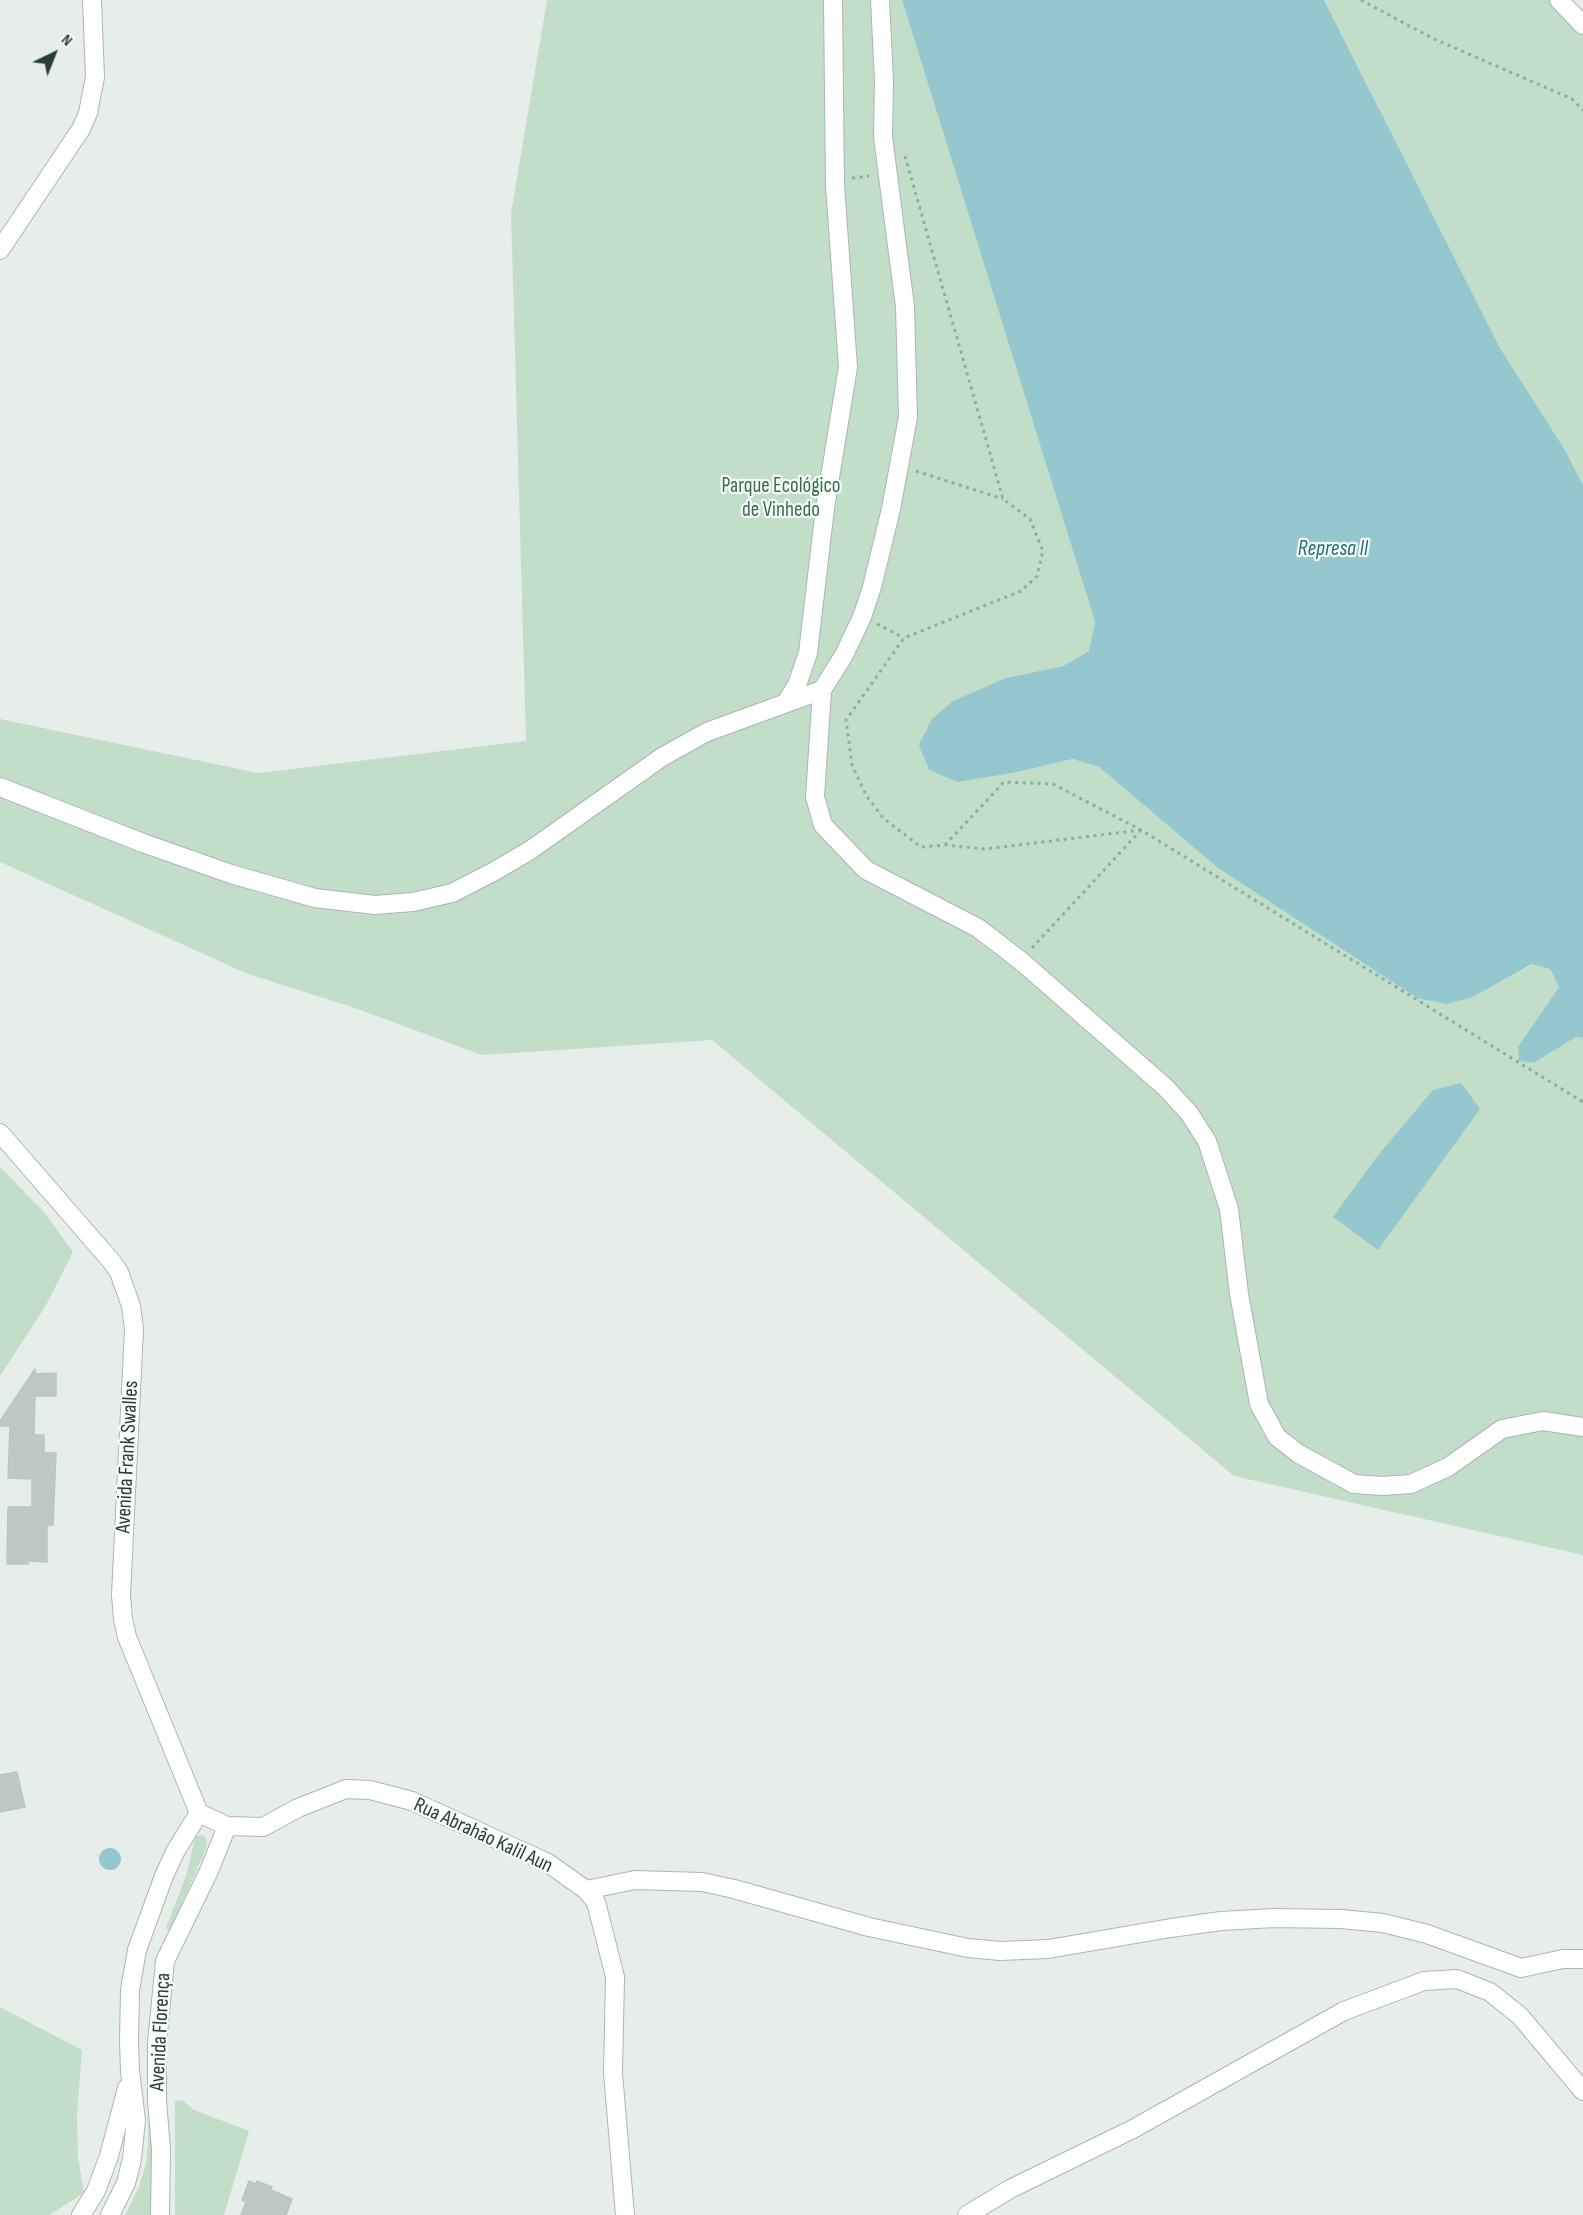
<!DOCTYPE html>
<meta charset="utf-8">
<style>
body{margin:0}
#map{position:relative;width:1583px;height:2215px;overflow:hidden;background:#e7eeea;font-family:"Sofia Sans Condensed",sans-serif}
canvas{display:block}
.north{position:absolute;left:24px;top:24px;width:60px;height:60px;-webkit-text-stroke:4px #f7fbf9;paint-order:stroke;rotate:43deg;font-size:16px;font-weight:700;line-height:24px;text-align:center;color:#273f38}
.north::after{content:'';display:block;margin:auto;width:21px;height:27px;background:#273f38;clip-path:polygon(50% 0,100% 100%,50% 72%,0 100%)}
</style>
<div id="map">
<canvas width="1583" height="2215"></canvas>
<div class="north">N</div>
</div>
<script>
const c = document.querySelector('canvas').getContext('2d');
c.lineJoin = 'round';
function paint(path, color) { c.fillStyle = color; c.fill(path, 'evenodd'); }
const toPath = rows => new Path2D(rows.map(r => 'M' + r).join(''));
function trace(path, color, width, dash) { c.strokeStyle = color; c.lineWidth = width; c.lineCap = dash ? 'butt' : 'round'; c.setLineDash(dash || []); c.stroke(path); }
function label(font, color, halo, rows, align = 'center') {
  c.font = font + ' "Sofia Sans Condensed",sans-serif'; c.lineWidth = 4.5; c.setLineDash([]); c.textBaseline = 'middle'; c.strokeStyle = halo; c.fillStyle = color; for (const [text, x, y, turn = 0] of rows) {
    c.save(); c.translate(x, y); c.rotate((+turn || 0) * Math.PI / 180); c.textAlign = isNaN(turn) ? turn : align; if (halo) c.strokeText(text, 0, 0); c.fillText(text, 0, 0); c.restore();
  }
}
paint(toPath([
 [547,0,902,0,1095,622,1090,650,1063,666,1006,678,958,782,1013,773,1074,759,1099,767,1218,868,1417,998,1473,997,1533,964,1550,969,1559,987,1518,1048,1534,1063,1576,1037,1583,1038,1583,1555,1234,1476,712,1040,482,1055,355,1008,248,974,0,862,0,719,258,773,526,741,511,213],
 [1324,0,1556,0,1583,32,1583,485,1565,450,1500,348],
 [0,1167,44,1212,73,1252,45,1307,0,1376],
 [203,1835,207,1840,206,1849,171,1928,168,1930,166,1928,187,1873,195,1838,197,1836],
 [0,2007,82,2050,77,2115,78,2157,84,2193,49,2215,0,2215],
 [149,2049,154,2204,150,2215,125,2215,139,2187,146,2164,148,2145],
 [182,2100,194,2110,249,2131,224,2215,175,2215,175,2101]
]), '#c2ddc8');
paint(toPath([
 [902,0,1324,0,1500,348,1565,450,1583,485,1583,1038,1576,1037,1534,1063,1519,1061,1518,1047,1559,987,1550,969,1532,964,1473,997,1446,1004,1417,998,1218,868,1099,767,1073,759,1013,773,958,782,929,770,919,745,932,719,953,701,1006,678,1063,666,1089,651,1095,622],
 [1461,1083,1480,1109,1378,1250,1333,1217,1376,1158,1433,1090],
 '99 1859a11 11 0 1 1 22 0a11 11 0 1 1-22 0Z'
]), '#94c8ce');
const building = toPath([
 [35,1369,35,1374,56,1373,56,1396,35,1396,34,1435,44,1435,44,1453,56,1453,53,1525,47,1525,47,1562,28,1561,28,1564,7,1564,8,1507,32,1507,32,1479,8,1478,10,1426,0,1426,0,1421,35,1369],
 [17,1772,25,1807,0,1812,0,1775,17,1772],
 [249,2181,256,2184,257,2181,272,2187,271,2190,292,2199,286,2215,241,2215,246,2202,242,2200,249,2181]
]);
paint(building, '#bcc9c3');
trace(building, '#b9c7c1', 1.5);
const minor = toPath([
 [880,0,884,80,883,137,905,307,908,417,891,509,872,587,862,617,844,655,822,690,815,797,823,825,866,870,978,928,1021,961,1165,1087,1189,1113,1207,1141,1229,1209,1239,1294,1259,1404,1277,1437,1299,1454,1354,1484,1383,1486,1411,1484,1448,1467,1502,1429,1543,1421,1583,1427],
 [1559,0,1583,25],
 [0,250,81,129,88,113,95,77,92,0],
 [786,703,797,685,808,653,825,508,848,367,835,185,833,0],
 [0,787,143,843,231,874,315,898,375,905,413,902,452,893,493,872,529,851,662,757,707,732,822,690],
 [0,1133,112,1262,119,1272,131,1306,134,1329,121,1595,123,1619,127,1637,199,1813],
 [199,1813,227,1826,263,1827,298,1808,346,1789,370,1790,412,1801,548,1863,586,1890,596,1902,615,1977,613,2073,625,2215],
 [586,1890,635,1880,702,1882,734,1889,869,1927,968,1948,1000,1951,1048,1949,1171,1928,1221,1921,1274,1918,1341,1919,1383,1923,1427,1934,1521,1968,1563,1959,1583,1959],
 [81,2215,96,2191,109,2156,127,2088],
 [110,2215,126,2183,132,2159,136,2120,130,2071,129,2041,130,1990,137,1950,164,1876,175,1852,199,1813],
 [160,2215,161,2149,157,2101,157,2043,165,1961,209,1871,227,1826],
 [967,2215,1010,2189,1133,2129,1344,2011,1424,1981,1457,1979,1490,1992,1520,2016,1583,2091]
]);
trace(minor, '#aab6b1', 20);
trace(toPath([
 [1361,0,1432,38,1572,99,1583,110],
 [905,156,1003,499,1030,519,1043,551,1037,576,1021,591,904,638,846,720,852,765,866,795,883,818,921,847,945,845,985,849,1141,830],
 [852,178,869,176],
 [916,471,1003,499],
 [877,624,904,638],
 [945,845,1004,782,1053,784,1141,830,1583,1102],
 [1032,948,1141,830]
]), '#8aafa2', 3, [3, 4.5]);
trace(minor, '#fff', 18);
label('21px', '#347349', '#f7fbf9', [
 ["Parque Ecológico",781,487],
 ["de Vinhedo",781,511]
]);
label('21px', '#273f38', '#f7fbf9', [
 ["Avenida Frank Swalles",128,1457,-87],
 ["Rua Abrahão Kalil Aun",483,1836,25],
 ["Avenida Florença",161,2032,-87]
]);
label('italic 22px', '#256d77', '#f7fbf9', [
 ["Represa II",1333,549]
]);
</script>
